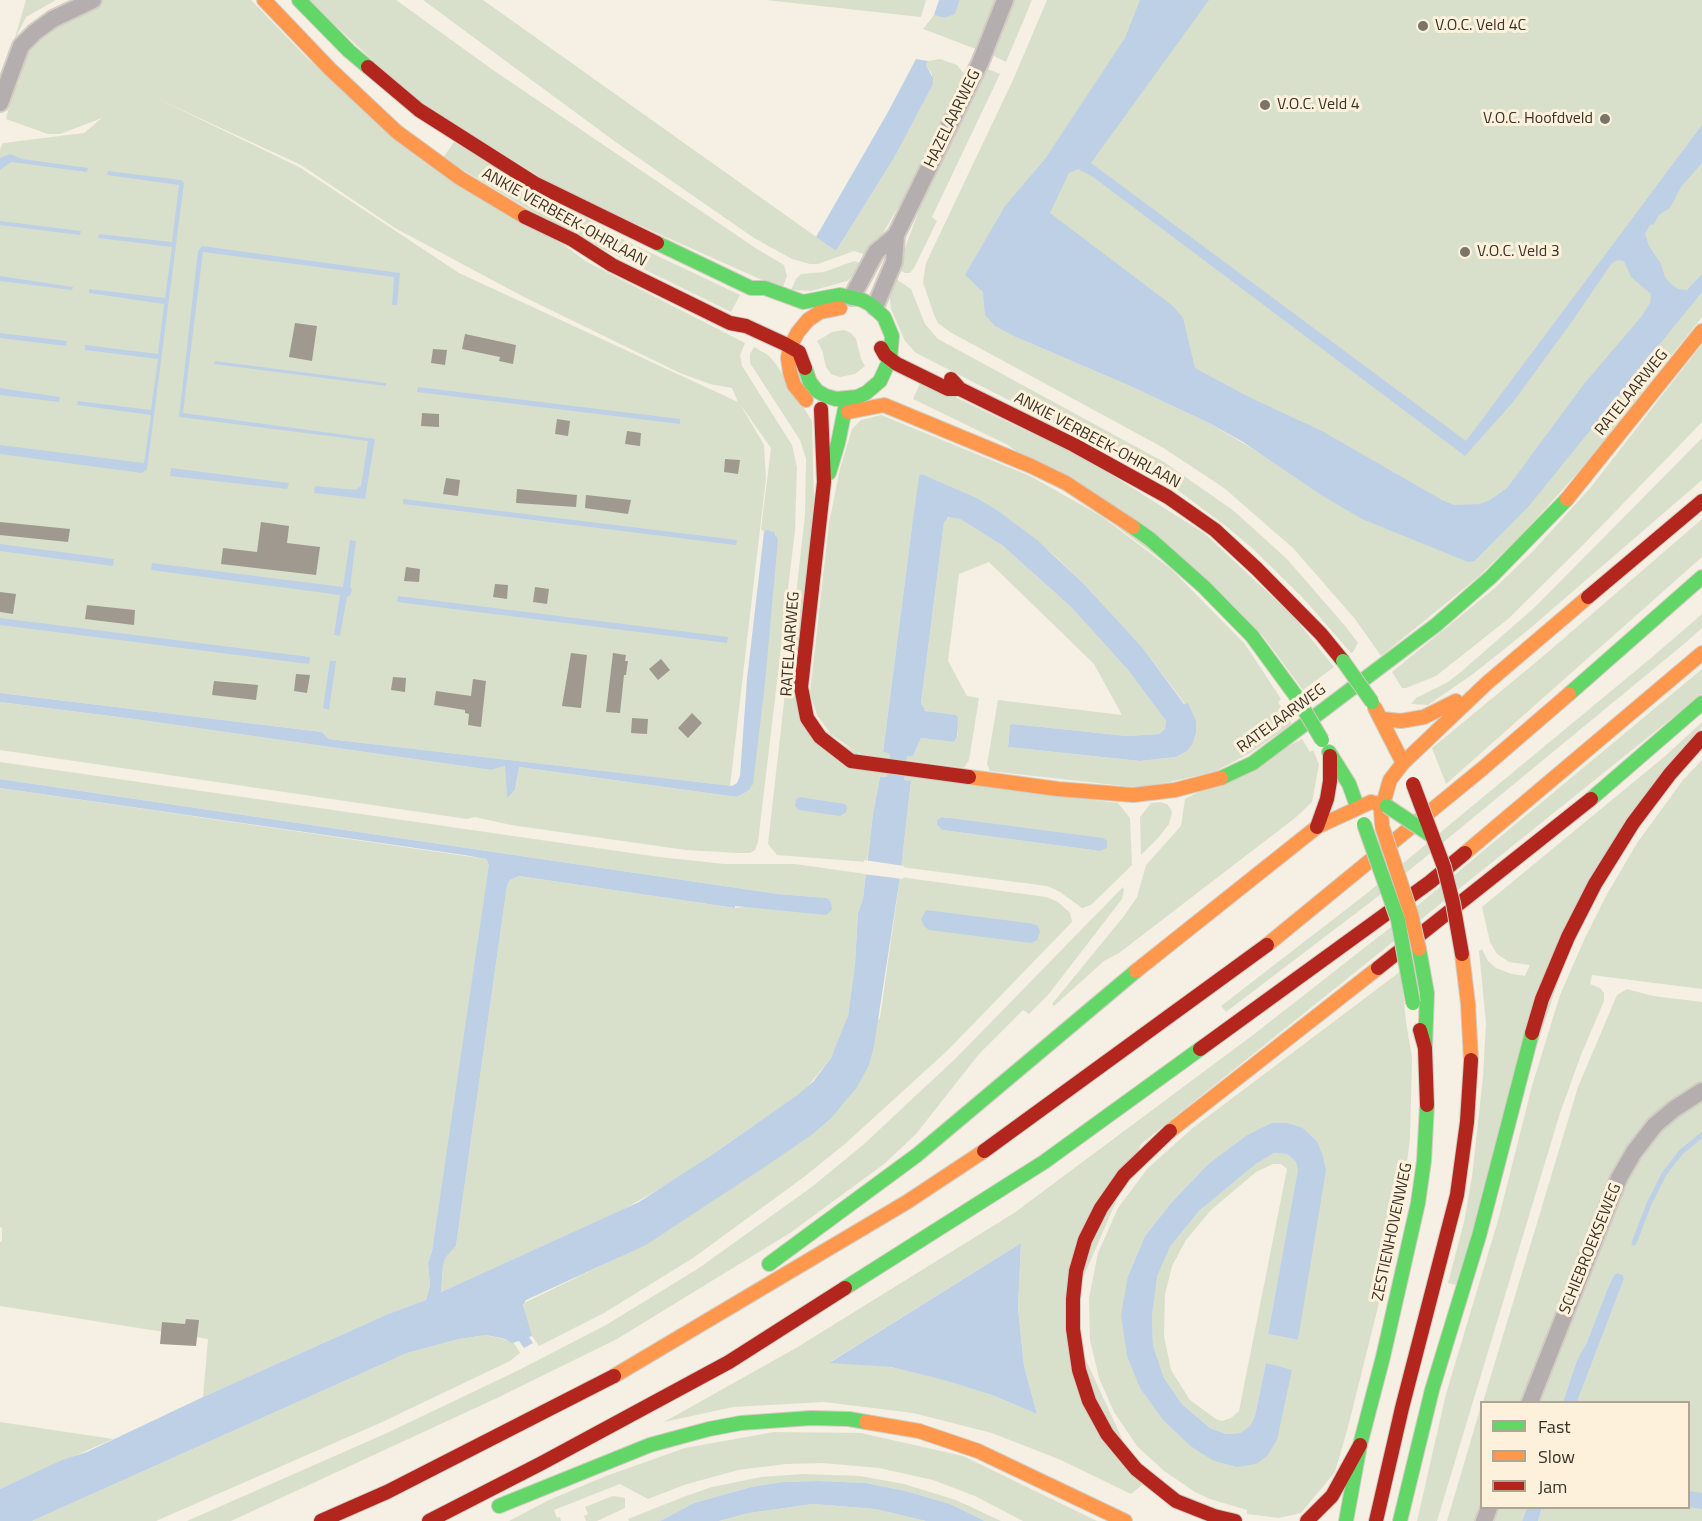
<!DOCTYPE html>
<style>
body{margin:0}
#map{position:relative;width:1702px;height:1521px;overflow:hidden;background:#f6efe3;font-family:"Titillium Web",sans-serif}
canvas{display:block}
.legend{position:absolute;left:1480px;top:1401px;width:210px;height:108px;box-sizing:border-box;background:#fef1db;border:2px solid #afa593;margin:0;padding:8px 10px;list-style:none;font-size:18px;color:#393328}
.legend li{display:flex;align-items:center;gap:12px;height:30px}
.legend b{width:30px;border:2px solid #afa593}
</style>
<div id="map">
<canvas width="1702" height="1521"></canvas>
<ul class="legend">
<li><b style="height:8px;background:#63d668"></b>Fast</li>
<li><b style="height:8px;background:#ff974d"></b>Slow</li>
<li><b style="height:8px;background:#b3261e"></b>Jam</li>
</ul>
</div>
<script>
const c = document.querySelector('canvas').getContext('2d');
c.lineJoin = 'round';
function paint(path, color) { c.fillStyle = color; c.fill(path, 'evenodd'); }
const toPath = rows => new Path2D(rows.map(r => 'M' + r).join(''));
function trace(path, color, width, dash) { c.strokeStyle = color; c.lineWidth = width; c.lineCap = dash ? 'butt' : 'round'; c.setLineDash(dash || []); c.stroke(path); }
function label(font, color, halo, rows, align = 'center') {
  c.font = font + ' "Titillium Web",sans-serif'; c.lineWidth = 6; c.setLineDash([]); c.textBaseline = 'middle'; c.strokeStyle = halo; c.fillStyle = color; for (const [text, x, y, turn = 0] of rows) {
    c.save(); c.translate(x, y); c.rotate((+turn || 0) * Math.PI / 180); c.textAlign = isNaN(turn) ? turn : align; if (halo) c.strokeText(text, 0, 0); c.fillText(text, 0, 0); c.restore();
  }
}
paint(toPath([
 [26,0,56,0,26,17,14,41],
 [97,0,251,0,309,60,587,262,745,343,740,355,742,366,792,445,797,467,795,530,758,842,755,850,750,853,739,853,686,850,511,825,475,817,467,819,0,750,0,702,134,719,491,770,506,766,507,797,515,790,519,767,737,797,748,791,776,534,771,531,764,532,761,529,771,448,740,404,764,445,766,478,730,786,329,739,322,732,0,693,0,149,3,143,84,133,102,118,60,134,48,134,6,119,13,89,19,83,23,56,33,44,57,25,81,16],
 [156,98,301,165,395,228,524,297,680,373,710,384,732,388,738,402,459,273,299,167],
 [308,0,396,0,493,70,757,249,784,265,787,276,782,289,561,190,413,98],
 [423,0,483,0,836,251,894,158,932,84,932,74,926,65,928,61,940,59,957,65,965,75,917,176,869,256,854,251,818,264,810,264,792,259,754,238,617,143],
 [766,0,926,0,921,17],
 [960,0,1000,0,981,45,976,49,923,29,934,15,945,18,955,14],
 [1014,0,1032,0,1006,62,992,55],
 [1047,0,1702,0,1702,317,1582,468,1519,538,1477,578,1381,656,1355,619,1293,548,1224,488,1162,447,950,332,938,323,934,315,923,282,926,263,1013,80],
 [1016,337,1504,531,1475,561,1273,461,1209,423,1130,386],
 [985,68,1000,74,932,217,937,221,914,268,910,273,905,273,897,269,926,192],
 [454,142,626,241,740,295,731,312,560,228,443,158],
 [854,261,865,264,847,281,811,291,791,290,796,279,801,274,824,272],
 [893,277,911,289,925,324,938,339,1164,462,1234,511,1287,559,1346,627,1358,643,1353,652,1351,653,1303,598,1252,548,1227,527,1176,489,1123,458,916,353,905,341,891,309,889,290],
 [844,330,851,333,856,339,861,359,865,366,855,374,840,377,831,374,826,367,822,350,817,341,832,332],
 [1702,344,1702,422,1582,546,1508,619,1436,676,1406,688,1402,688,1392,672,1496,587,1534,550,1591,487],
 [754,347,768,355,776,364,812,421,814,499,799,712,888,774,887,778,880,777,873,814,867,862,777,855,768,844,805,515,806,459,800,440,750,363,750,354],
 [921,381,1088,460,1204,533,1293,616,1334,667,1303,690,1262,635,1008,445,913,399],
 [881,415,1030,476,1101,516,1171,569,1245,644,1281,699,1278,702,1292,724,1250,753,1214,772,1142,788,990,771,987,764,998,700,1122,715,1094,664,989,562,959,574,948,661,967,696,979,698,969,760,964,768,906,760,907,756,913,756,921,738,954,742,957,737,958,733,930,712,923,710,921,703,944,523,946,519,950,517,960,519,1003,546,1071,607,1128,670,1166,721,1165,729,1159,734,1127,736,1013,724,1010,726,1008,747,1140,761,1176,757,1187,751,1192,745,1185,704,1142,647,1083,583,1054,555,997,510,977,498,922,474,911,534,883,752,890,753,890,758,861,754,836,741,817,715,810,693,829,523,840,469,852,429,861,420],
 [1702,438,1702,480,1527,631,1473,674,1428,705,1411,704,1416,698,1448,682,1462,671,1535,607],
 [1702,519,1702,557,1446,784,1432,748,1541,658],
 [1702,614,1702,628,1684,644,1372,901,1226,1012,1221,1006,1366,894,1651,658],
 [1702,669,1702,694,1141,1144,1066,1317,1143,1484,1131,1494,1061,1460,992,1433,913,1413,824,1402,733,1407,664,1422,796,1348,1014,1213,1253,1035,1405,916],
 [1021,1243,1018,1308,1024,1366,1037,1414,992,1395,945,1380,891,1367,830,1362],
 [1702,722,1702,727,1595,871,1457,1285,1448,1283,1464,1222,1472,1177,1483,1077,1486,1023,1479,951,1482,949,1488,961,1496,968,1512,974,1525,976,1530,965,1509,962,1497,954,1490,942,1482,907,1664,757],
 [1302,739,1310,752,1313,750,1319,764,1312,802,1295,818,1119,953,1104,961,1054,1006,1052,1004,1124,916,1137,897,1146,865,1181,826,1185,799],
 [1702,760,1702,989,1592,975,1590,984,1600,988,1604,993,1604,1001,1581,1055,1560,1113,1437,1521,1417,1521,1446,1394,1499,1217,1532,1086,1560,995,1584,940,1606,896,1637,843,1683,780],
 [0,762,659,857,724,864,795,864,866,874,863,899,858,913,855,964,848,1016,844,1030,831,1058,805,1090,675,1180,624,1209,441,1292,443,1265,446,1257,456,1246,507,886,510,880,519,876,734,908,827,898,778,894,0,779],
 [904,776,1118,803,1130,818,1132,865,1091,905,1082,908,1060,892,1047,886,901,867,911,782,904,780],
 [942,817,945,817,1100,851,942,830,937,825,937,820],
 [0,788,486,859,489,865,489,878,432,1251,428,1263,430,1285,426,1300,388,1314,203,1397,208,1339,0,1306,0,1242,2,1242,2,1228,0,1227],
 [1160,802,1167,804,1171,809,1172,813,1169,824,1159,837,1141,855,1140,817,1151,803],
 [900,877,1046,897,1058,902,1070,913,1072,922,948,1050,846,1143,804,1177,693,1258,604,1313,539,1346,532,1336,523,1309,524,1303,646,1244,717,1198,880,1018],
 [1123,887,1124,890,1122,899,1048,995,1029,1014,1023,1010,979,1054,916,1134,884,1164,790,1233,617,1339,497,1398,231,1521,187,1521,387,1433,517,1371,606,1325,699,1268,813,1186,864,1144,956,1058],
 [1401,971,1406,1022,1412,1058,1410,1138,1404,1188,1395,1239,1348,1427,1335,1472,1301,1513,1279,1518,1247,1514,1247,1510,1210,1499,1195,1492,1164,1471,1137,1446,1114,1412,1099,1378,1090,1340,1089,1298,1098,1253,1118,1208,1148,1168,1194,1127],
 [1271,1123,1303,1128,1317,1141,1322,1153,1298,1340,1268,1334,1296,1185,1298,1170,1296,1162,1287,1154,1274,1153,1256,1164,1199,1211,1170,1247,1156,1276,1152,1316,1153,1345,1164,1378,1182,1404,1210,1428,1226,1434,1240,1433,1250,1426,1255,1416,1266,1364,1256,1464,1214,1460,1190,1446,1164,1421,1128,1276,1145,1236,1171,1203,1208,1164,1247,1135],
 [1273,1164,1281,1164,1287,1169,1239,1411,1231,1418,1222,1421,1216,1419,1190,1400,1171,1370,1164,1336,1165,1294,1172,1266,1186,1240,1211,1210,1256,1172],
 [1627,989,1653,996,1702,1002,1702,1084,1657,1113,1522,1402,1483,1402,1578,1087,1617,995],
 [1702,1101,1702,1521,1538,1521,1542,1508,1688,1508,1688,1402,1577,1402,1624,1279,1623,1275,1617,1273,1614,1275,1607,1290,1587,1342,1577,1360,1563,1402,1539,1402,1634,1165,1660,1131,1679,1115],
 [486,1335,510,1341,514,1343,520,1353,510,1361,380,1423,156,1521,32,1521,407,1353,459,1339],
 [1481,1406,1481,1503,1475,1521,1447,1521],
 [0,1422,113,1439,0,1489],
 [774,1432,861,1433,963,1456,1097,1521,1023,1521,975,1496,933,1480,879,1468,823,1463,786,1464,738,1470,684,1485,648,1499,620,1484,554,1510,557,1518,560,1517,561,1521,509,1521,549,1500,606,1476,685,1448],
 [803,1474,860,1476,904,1484,956,1500,1001,1521,985,1521,950,1504,906,1491,866,1483,818,1481,782,1482,751,1487,694,1503,660,1521,629,1521,628,1519,686,1496,712,1487,761,1477],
 [613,1496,625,1498,625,1508,597,1521,586,1521,584,1516,588,1514,585,1507],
 [813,1504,875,1509,926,1521,719,1521,749,1513],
 [1497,1508,1527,1508,1522,1521,1492,1521]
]), '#d8e0cb');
paint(toPath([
 [939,0,960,0,955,14,945,18,934,15],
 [1140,0,1209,0,1091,163,1466,441,1702,125,1702,163,1681,187,1670,208,1659,215,1654,224,1650,225,1645,234,1649,246,1661,264,1665,277,1671,284,1678,289,1687,290,1702,274,1702,292,1529,506,1475,561,1468,562,1362,519,1321,495,1243,442,1209,423,1130,386,1016,337,995,326,985,315,983,292,965,275,1005,206,1045,159,1125,38],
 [1078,169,1093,177,1465,456,1514,401,1573,320,1612,263,1618,260,1624,261,1631,277,1651,294,1650,303,1641,317,1584,384,1507,488,1490,500,1480,504,1454,505,1442,500,1322,431,1247,396,1195,368,1183,318,1173,306,1050,213,1069,173],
 [916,59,928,61,926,65,933,78,933,84,894,158,836,251,816,237,888,112],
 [10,154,22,159,88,168,87,172,11,162,0,170,0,158],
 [108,171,181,180,184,183,147,469,142,473,0,454,0,445,144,463,151,415,77,405,78,401,151,410,158,359,85,350,85,345,158,354,164,304,89,293,89,289,165,298,172,247,98,238,99,234,172,242,179,185,107,175],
 [0,221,81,231,80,235,0,225],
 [202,246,400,273,397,305,392,305,394,277,203,252,183,413,375,439,365,499,314,493,315,486,355,490,361,486,368,441,179,417,198,251],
 [0,276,73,287,72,290,0,281],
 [0,333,67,341,66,346,0,338],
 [215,361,386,383,386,386,214,364],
 [418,387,680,419,680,424,417,392],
 [0,388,60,397,59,402,0,395],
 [171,468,289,483,287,489,170,476],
 [922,474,977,498,997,510,1037,540,1083,583,1142,647,1184,704,1188,703,1196,721,1196,732,1192,745,1187,751,1176,757,1140,761,1008,747,1010,725,1013,724,1127,736,1159,734,1165,729,1166,721,1128,670,1071,607,1003,546,960,519,948,517,944,523,921,703,925,711,956,715,958,718,957,737,954,742,921,738,913,756,907,756,904,780,911,781,900,877,874,1046,869,1065,857,1087,832,1117,813,1134,766,1166,646,1245,526,1300,523,1305,532,1336,529,1337,533,1343,524,1348,519,1341,512,1343,505,1339,486,1335,459,1339,407,1353,32,1521,0,1521,0,1489,62,1460,87,1452,203,1397,388,1314,426,1300,430,1285,428,1263,432,1251,489,865,486,859,464,855,0,788,0,779,778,894,827,898,831,902,832,910,826,915,735,906,735,908,519,876,510,880,507,886,456,1246,446,1257,443,1265,441,1292,639,1202,710,1156,796,1096,813,1082,831,1058,848,1016,855,964,858,913,863,899,873,814,880,777,887,777,890,754,883,752,911,534,919,476],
 [403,499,737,540,736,545,403,504],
 [767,530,774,532,778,539,765,683,753,784,748,791,737,797,519,767,515,790,507,798,505,766,491,770,134,719,0,702,0,693,322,732,329,739,732,786,737,783,740,776,747,679,764,532],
 [350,540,356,541,350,587,352,590,350,595,347,597,340,636,334,635,340,595,151,570,152,563,343,587],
 [0,544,114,559,113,566,0,551],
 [398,596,728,637,727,643,397,602],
 [0,618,310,657,309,664,0,625],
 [330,661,336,661,329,710,323,708],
 [799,797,845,804,847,807,846,812,840,816,799,810,795,806,796,800],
 [942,817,1103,838,1107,841,1107,848,1100,851,942,830,937,825,937,820],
 [926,910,1028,923,1037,925,1040,931,1037,940,1031,943,929,930,924,926,921,919],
 [1271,1123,1287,1123,1303,1128,1317,1141,1322,1153,1326,1170,1298,1340,1268,1334,1298,1170,1296,1162,1287,1154,1274,1153,1256,1164,1199,1211,1170,1247,1157,1276,1152,1316,1153,1345,1164,1378,1182,1404,1210,1428,1226,1434,1240,1433,1250,1426,1255,1416,1266,1363,1292,1370,1277,1440,1267,1456,1256,1464,1237,1467,1214,1461,1190,1446,1164,1421,1140,1388,1127,1356,1121,1315,1128,1276,1145,1236,1171,1203,1208,1164,1247,1135],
 [1021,1243,1018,1308,1024,1366,1037,1414,992,1395,944,1380,891,1367,829,1363],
 [1617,1273,1623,1275,1624,1279,1577,1402,1563,1402,1577,1360,1587,1342,1607,1290,1614,1275],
 [818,1481,866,1483,906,1491,950,1504,985,1521,926,1521,875,1509,813,1504,749,1513,719,1521,660,1521,694,1503,751,1487,782,1482],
 [1689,1491,1702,1493,1702,1509,1689,1507],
 [1527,1508,1542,1508,1538,1521,1522,1521]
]), '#bed0e6');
paint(toPath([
 [864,860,904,866,903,879,863,874]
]), '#f6efe3');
trace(toPath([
 [1634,1243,1649,1204,1664,1174,1681,1152,1702,1135]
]), '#bed0e6', 5);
paint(toPath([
 [295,323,317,326,312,361,289,357],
 [465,334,516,345,513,364,499,361,500,357,462,349],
 [433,349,447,350,445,365,431,363],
 [422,413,439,414,439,427,421,426],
 [557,419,570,421,568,436,555,434],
 [627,431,641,433,640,446,625,444],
 [725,459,740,460,738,474,724,472],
 [446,478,460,480,458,496,443,494],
 [517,489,577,495,576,507,516,503],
 [586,495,631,500,628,514,585,508],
 [0,522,70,529,68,542,0,535],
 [261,522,289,526,287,543,320,547,316,575,221,564,223,548,257,552],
 [406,567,420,569,419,582,404,581],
 [495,584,508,585,507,599,493,597],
 [535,587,549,589,547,604,533,602],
 [0,592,16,594,13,614,0,612],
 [87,605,135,610,134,625,85,619],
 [571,653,587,655,581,708,562,706],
 [613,653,626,655,625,661,628,661,626,675,624,675,620,713,606,712],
 [661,659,670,670,658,680,649,669],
 [296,674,310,675,307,693,294,691],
 [393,677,406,678,405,692,391,690],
 [473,679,486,681,481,727,468,725,469,714,465,713,465,710,434,705,436,691,471,696],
 [214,681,258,685,256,700,212,695],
 [692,713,702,723,688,738,678,728],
 [632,718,648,719,647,734,631,733],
 [186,1319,199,1320,196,1346,160,1344,162,1322,185,1324]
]), '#9f998f');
const street = toPath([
 [0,103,21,46,35,32,53,19,93,0],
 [852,297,876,252,896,235],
 [875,307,894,262,896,235,980,63,1005,0],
 [1530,1402,1619,1178,1634,1152,1655,1125,1674,1109,1702,1091],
 [1484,1521,1489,1508]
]);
const fast = toPath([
 [299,0,349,51,368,67],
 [657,243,751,288,765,288,803,302,840,295,862,300,870,304,884,317,892,336,890,359,880,381,866,393,857,397,836,399,826,396,817,391,810,382,805,368],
 [829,473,838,443,847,399],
 [1133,527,1150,539,1204,587,1252,636,1296,696],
 [1569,694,1702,577],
 [1329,752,1349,784,1357,806],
 [1221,778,1253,763,1436,625,1491,577,1567,499],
 [1591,799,1702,703],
 [1419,949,1427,993,1425,1048],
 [769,1264,917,1155,1136,971],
 [845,1288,1044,1162,1200,1049],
 [499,1506,650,1445,709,1429,741,1423,811,1418,849,1419,866,1422],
 [1346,1521,1360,1445,1383,1357,1418,1203,1424,1161,1427,1105],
 [1400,1521,1432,1390,1479,1236,1532,1033]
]);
const slow = toPath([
 [264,0,330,69,397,132,460,178,525,217],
 [806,400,794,385,790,372,788,358,790,347,798,332,808,320,820,312,840,308],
 [848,412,884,405,1031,466,1066,483,1133,527],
 [1567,499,1702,331],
 [1375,708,1403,763],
 [1382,719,1401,721,1424,717,1456,701],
 [969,777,1058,789,1133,795,1175,790,1221,778],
 [1382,824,1381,811,1390,780,1403,763,1487,683,1588,597],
 [1465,853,1702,653],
 [1267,945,1482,769,1569,694],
 [1462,954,1468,1004,1471,1060],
 [1136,971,1317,827,1371,802,1387,806],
 [1170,1131,1378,968],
 [614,1376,907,1202,984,1151],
 [866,1422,919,1431,978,1451,1125,1521]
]);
const jam = toPath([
 [368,67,419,110,534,183,657,243],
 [525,217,573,240,612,265,730,323,746,326,785,344,799,352,805,368],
 [881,348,885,355,897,364,948,389,960,389],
 [951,379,960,389,1074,445,1168,497,1215,530,1257,569,1321,634,1343,661],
 [821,409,824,482,801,687,807,718,820,737,851,761,969,777],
 [1588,597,1702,501],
 [1317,827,1327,799,1330,781,1330,756],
 [1378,968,1591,799],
 [1420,1030,1425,1048,1427,1105],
 [1532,1033,1542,999,1568,937,1595,884,1633,823,1670,774,1702,738],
 [1200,1049,1430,882,1465,853],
 [1170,1131,1124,1175,1101,1208,1085,1240,1076,1271,1073,1299,1073,1329,1079,1370,1089,1401,1107,1434,1136,1469,1176,1501,1214,1516,1235,1521],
 [984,1151,1267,945],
 [321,1521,387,1492,614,1376],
 [429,1521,542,1463,729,1362,845,1288],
 [1307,1521,1332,1496,1360,1445],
 [1376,1521,1402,1408,1457,1195,1467,1122,1471,1060]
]);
trace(street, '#d2ccc3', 20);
trace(fast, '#d2ccc3', 16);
trace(slow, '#d2ccc3', 16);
trace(jam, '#d2ccc3', 16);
trace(street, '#b5aeae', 16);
trace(fast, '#63d668', 14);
trace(slow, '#ff974d', 14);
trace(jam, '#b3261e', 14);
const fastBridge = toPath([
 [1343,661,1372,702],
 [1296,696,1322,740],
 [1387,806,1432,836],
 [1364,824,1398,920,1413,1003]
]);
const slowBridge = toPath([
 [1382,826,1411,914,1419,949]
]);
const jamBridge = toPath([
 [1413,784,1444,867,1453,903,1462,954]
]);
trace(fastBridge, '#d2ccc3', 16, []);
trace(slowBridge, '#d2ccc3', 16, []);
trace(jamBridge, '#d2ccc3', 16, []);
trace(fastBridge, '#63d668', 14);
trace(slowBridge, '#ff974d', 14);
trace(jamBridge, '#b3261e', 14);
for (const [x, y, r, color] of [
 [1423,26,6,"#7b7569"],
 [1265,105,6,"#7b7569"],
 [1605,119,6,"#7b7569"],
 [1465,252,6,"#7b7569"]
]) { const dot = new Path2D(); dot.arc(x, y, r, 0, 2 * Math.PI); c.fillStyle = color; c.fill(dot); trace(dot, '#fef1db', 2); }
label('16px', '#393328', '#fef1db', [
 ["V.O.C. Veld 4C",1435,26],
 ["V.O.C. Veld 4",1277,105],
 ["V.O.C. Hoofdveld",1593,119,"right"],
 ["V.O.C. Veld 3",1477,252]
], 'left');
label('16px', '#393328', '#fef1db', [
 ["HAZELAARWEG",953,119,-64],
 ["ANKIE VERBEEK-OHRLAAN",564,218,29],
 ["RATELAARWEG",1632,393,-51],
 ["ANKIE VERBEEK-OHRLAAN",1097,441,28],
 ["RATELAARWEG",791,644,-86],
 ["RATELAARWEG",1282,719,-36],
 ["ZESTIENHOVENWEG",1393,1232,-78],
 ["SCHIEBROEKSEWEG",1591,1249,-68]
]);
</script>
